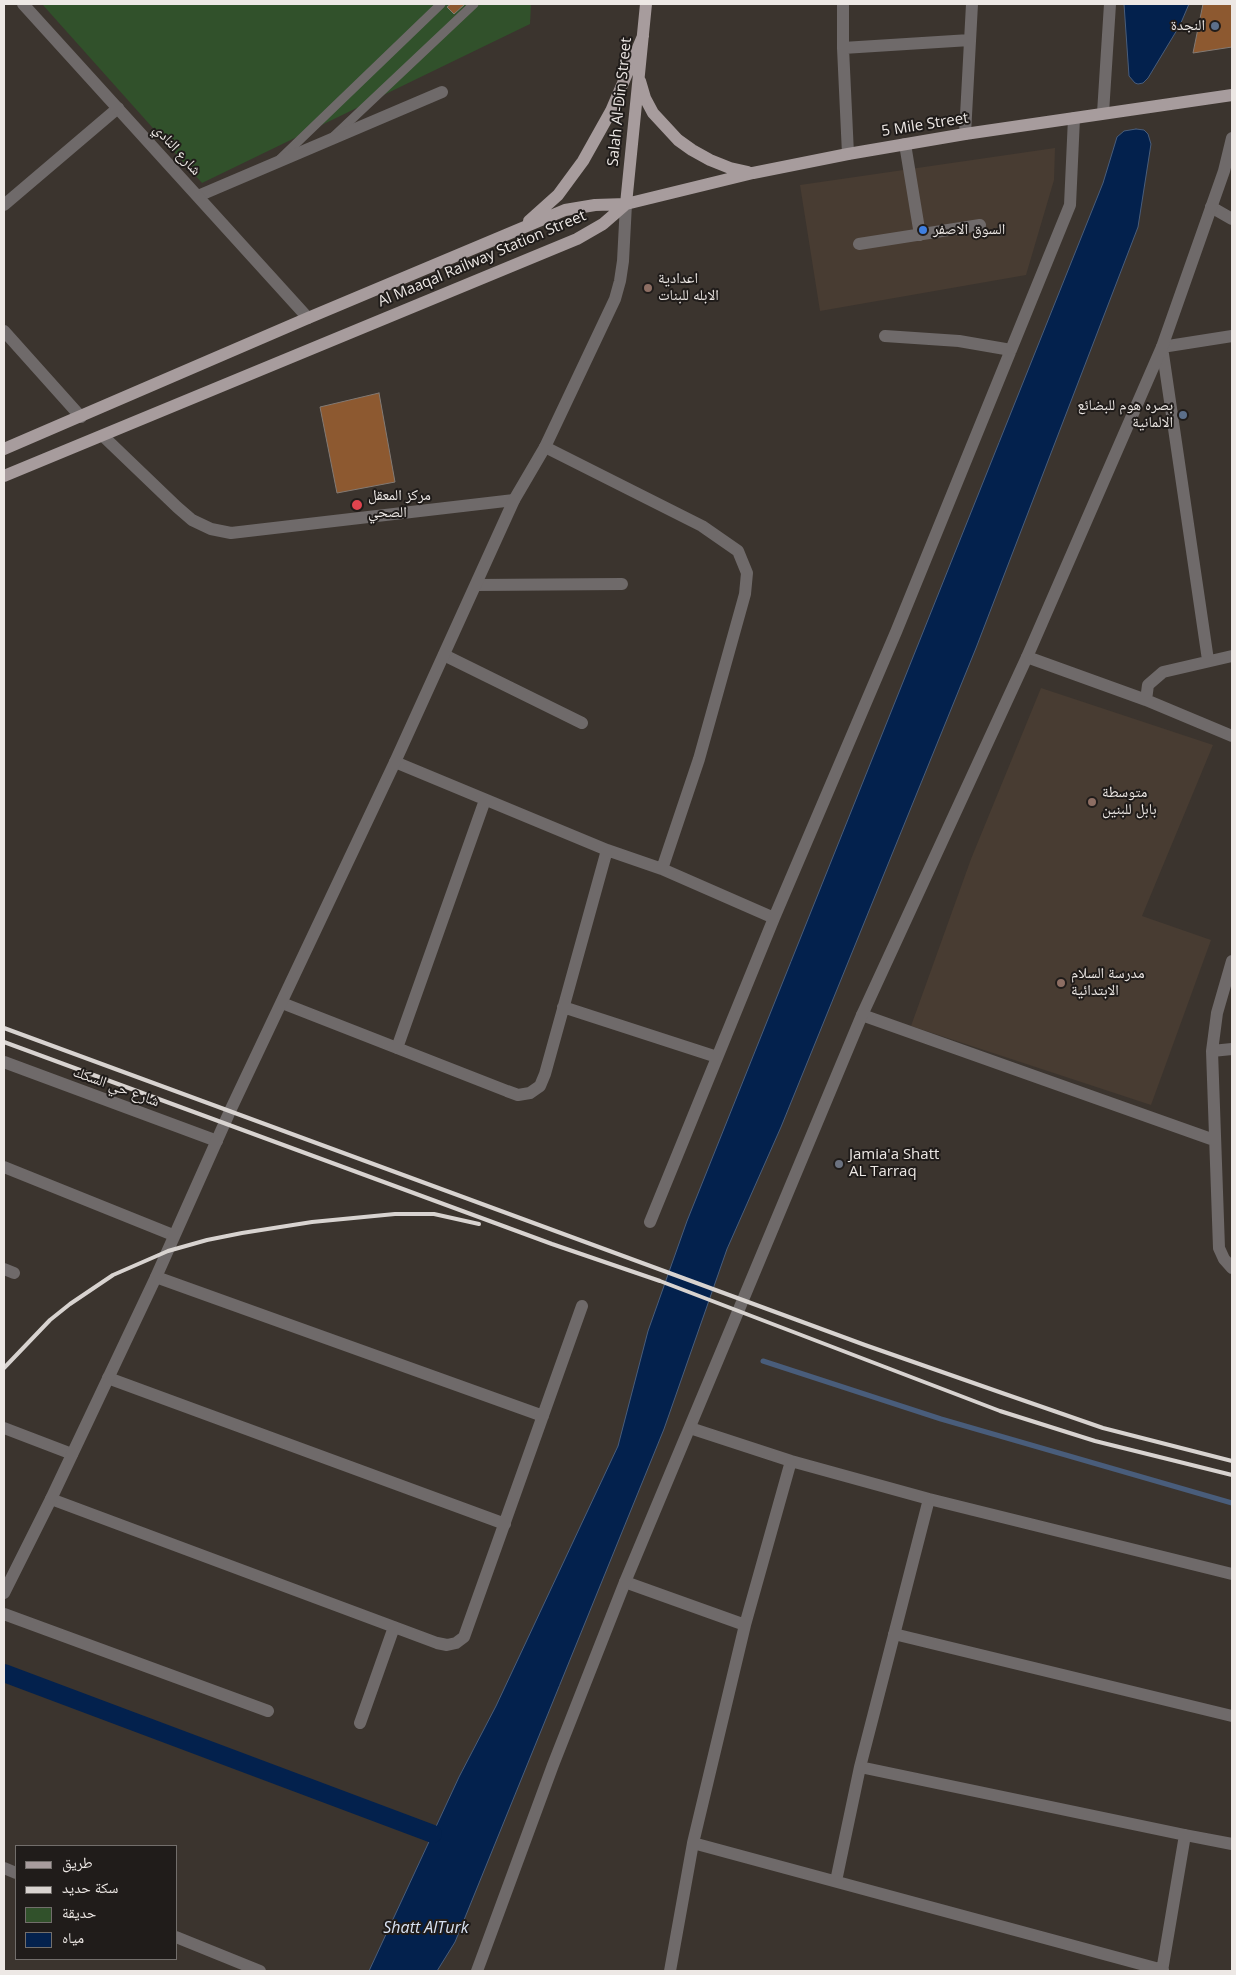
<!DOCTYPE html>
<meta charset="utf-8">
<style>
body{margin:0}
#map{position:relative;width:1236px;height:1975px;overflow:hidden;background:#3b342e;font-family:"Open Sans","Noto Naskh Arabic",sans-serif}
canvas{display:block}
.frame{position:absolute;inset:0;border:5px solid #ede8e5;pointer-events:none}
.legend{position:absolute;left:15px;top:1845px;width:162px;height:115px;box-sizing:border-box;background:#201c1a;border:1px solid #726e6b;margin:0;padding:6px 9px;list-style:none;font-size:15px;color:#ede8e5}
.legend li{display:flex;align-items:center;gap:10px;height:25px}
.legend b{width:25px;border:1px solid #726e6b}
</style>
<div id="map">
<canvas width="1236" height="1975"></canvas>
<div class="frame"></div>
<ul class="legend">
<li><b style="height:6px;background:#a79c9d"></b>طريق</li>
<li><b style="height:6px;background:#d8d3d0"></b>سكة حديد</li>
<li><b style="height:14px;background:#31512b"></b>حديقة</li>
<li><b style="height:14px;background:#03214d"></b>مياه</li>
</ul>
</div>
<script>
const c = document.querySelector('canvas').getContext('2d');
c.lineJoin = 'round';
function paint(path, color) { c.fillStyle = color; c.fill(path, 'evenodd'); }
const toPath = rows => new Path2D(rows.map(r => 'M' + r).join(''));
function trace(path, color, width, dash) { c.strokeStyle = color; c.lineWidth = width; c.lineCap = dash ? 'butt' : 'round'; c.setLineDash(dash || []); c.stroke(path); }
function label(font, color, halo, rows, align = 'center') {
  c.font = font + ' "Open Sans","Noto Naskh Arabic",sans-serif'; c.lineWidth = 4; c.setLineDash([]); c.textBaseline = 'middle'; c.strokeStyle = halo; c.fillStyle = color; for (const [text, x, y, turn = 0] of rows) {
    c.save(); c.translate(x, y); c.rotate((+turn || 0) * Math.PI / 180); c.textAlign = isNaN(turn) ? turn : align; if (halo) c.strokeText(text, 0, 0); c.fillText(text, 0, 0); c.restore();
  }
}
paint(toPath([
 [1055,148,1054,180,1026,275,820,311,800,185],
 [1041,688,1213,745,1142,916,1211,940,1151,1105,911,1026,971,859]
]), '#483c32');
paint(toPath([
 [42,4,531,4,530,24,202,183]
]), '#31512b');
const water = toPath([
 [1124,4,1189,4,1180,25,1148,78,1143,83,1138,84,1135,83,1129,76,1124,4],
 [1136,129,1144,130,1148,134,1151,144,1138,227,976,648,781,1127,727,1249,664,1429,455,1942,437,1971,369,1971,459,1777,496,1706,618,1446,648,1331,687,1221,1103,183,1117,137,1124,131,1136,129]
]);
paint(water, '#03214d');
trace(water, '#495d7b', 1);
trace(toPath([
 [763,1361,941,1419,1232,1503]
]), '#495d7b', 5);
trace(toPath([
 [4,1673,433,1834]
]), '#03214d', 18);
const building = toPath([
 [451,4,465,4,454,14,447,7,451,4],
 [1203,4,1232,4,1232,47,1193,53,1203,4],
 [379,393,395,482,337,493,320,407,379,393]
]);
paint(building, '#8d5930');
trace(building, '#837a74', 1);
trace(toPath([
 [334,136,474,4],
 [280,159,441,4]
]), '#6f6a6a', 9);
trace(toPath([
 [843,4,843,48,848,154],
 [843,48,970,40],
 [1103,113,1110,4],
 [965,134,972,4],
 [905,144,920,235],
 [198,196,442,92],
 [4,205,118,108],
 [1211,207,1232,219],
 [859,244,980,225],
 [885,336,959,341,1011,350],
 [103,436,177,507,192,520,211,529,231,533,514,500],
 [545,447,702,526,738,551,747,573,745,594,699,759,662,869],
 [476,585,622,584],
 [444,655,582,723],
 [1027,657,1146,700,1232,736],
 [1208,660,1162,347,1232,336],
 [1146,700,1148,685,1163,672,1232,656],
 [395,762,607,850,662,869,774,918],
 [1232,961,1217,1013,1212,1051,1219,1248,1224,1259,1232,1268],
 [282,1003,507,1091,518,1095,530,1093,540,1086,545,1074,607,850],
 [563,1007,717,1057],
 [862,1015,1214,1140],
 [397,1048,485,800],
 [1212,1051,1232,1049],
 [4,1062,217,1141],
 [4,1167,173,1235],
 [650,1222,774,918,896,632,1070,205,1074,118],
 [4,1269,14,1273],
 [156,1277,543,1416],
 [108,1378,505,1524],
 [4,1428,72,1454],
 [690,1428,791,1461,929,1499,1232,1574],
 [51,1499,437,1643,447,1645,456,1643,464,1637,582,1306],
 [625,1582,745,1625],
 [4,1614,268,1711],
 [894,1634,1232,1716],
 [360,1723,394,1627],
 [860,1767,1185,1835,1232,1844],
 [693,1843,1163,1970],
 [4,1868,16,1873],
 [836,1881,860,1767,929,1499],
 [176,1937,260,1971],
 [670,1971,693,1843,745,1625,791,1461],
 [1162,1971,1185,1835]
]), '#6f6a6a', 12);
trace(toPath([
 [23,4,308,318],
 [4,331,81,417],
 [4,1593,51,1499,156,1277,230,1111,395,762,514,500,545,447,615,299,620,281,623,261,626,204],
 [477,1971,553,1765,625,1582,862,1015,1027,657,1162,347,1224,171,1232,138]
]), '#6f6a6a', 12);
trace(toPath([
 [640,81,645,98,653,113,678,140,692,150,710,160,730,168,748,172],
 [626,204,646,4],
 [529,221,558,195,583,161,611,111,643,36],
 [4,449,308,318,565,210,595,205,626,204,753,173,848,154,965,134,1232,95],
 [4,476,577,239,603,224,626,204]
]), '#a79c9d', 12);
trace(toPath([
 [4,1028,865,1345,1005,1394,1103,1428,1232,1461],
 [4,1042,552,1244,660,1281,1000,1411,1095,1441,1232,1475],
 [4,1368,50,1320,70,1304,113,1275,168,1251,207,1240,242,1233,312,1222,395,1214,434,1214,479,1224]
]), '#d8d3d0', 4);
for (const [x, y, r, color] of [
 [1215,26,5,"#5c6f8a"],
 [923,230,5,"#3f7fe0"],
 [648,288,5,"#8d6e63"],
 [1183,415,5,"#5c6f8a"],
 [357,505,6,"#e0444e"],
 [1092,802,5,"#8d6e63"],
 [1061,983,5,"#8d6e63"],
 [839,1164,5,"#6b7280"]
]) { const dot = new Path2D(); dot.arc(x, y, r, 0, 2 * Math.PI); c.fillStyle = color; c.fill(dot); trace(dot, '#201c1a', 2); }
label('15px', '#ede8e5', '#201c1a', [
 ["النجدة",1205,26,"right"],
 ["السوق الاصفر",933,230],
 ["اعدادية",658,279],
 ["الابله للبنات",658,296],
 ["بصره هوم للبضائع",1173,406,"right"],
 ["الالمانية",1173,423,"right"],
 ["مركز المعقل",368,496],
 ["الصحي",368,513],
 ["متوسطة",1102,793],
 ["بابل للبنين",1102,810],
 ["مدرسة السلام",1071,974],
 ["الابتدائية",1071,991],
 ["Jamia'a Shatt",849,1155],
 ["AL Tarraq",849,1172]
], 'left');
label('15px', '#ede8e5', '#201c1a', [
 ["Salah Al-Din Street",620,102,-84],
 ["5 Mile Street",925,125,-9],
 ["شارع النادي",177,150,48],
 ["Al Maaqal Railway Station Street",482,259,-23],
 ["شارع حي السكك",116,1087,20]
]);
label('italic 16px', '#d9e3f3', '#201c1a', [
 ["Shatt AlTurk",426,1928]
]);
</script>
